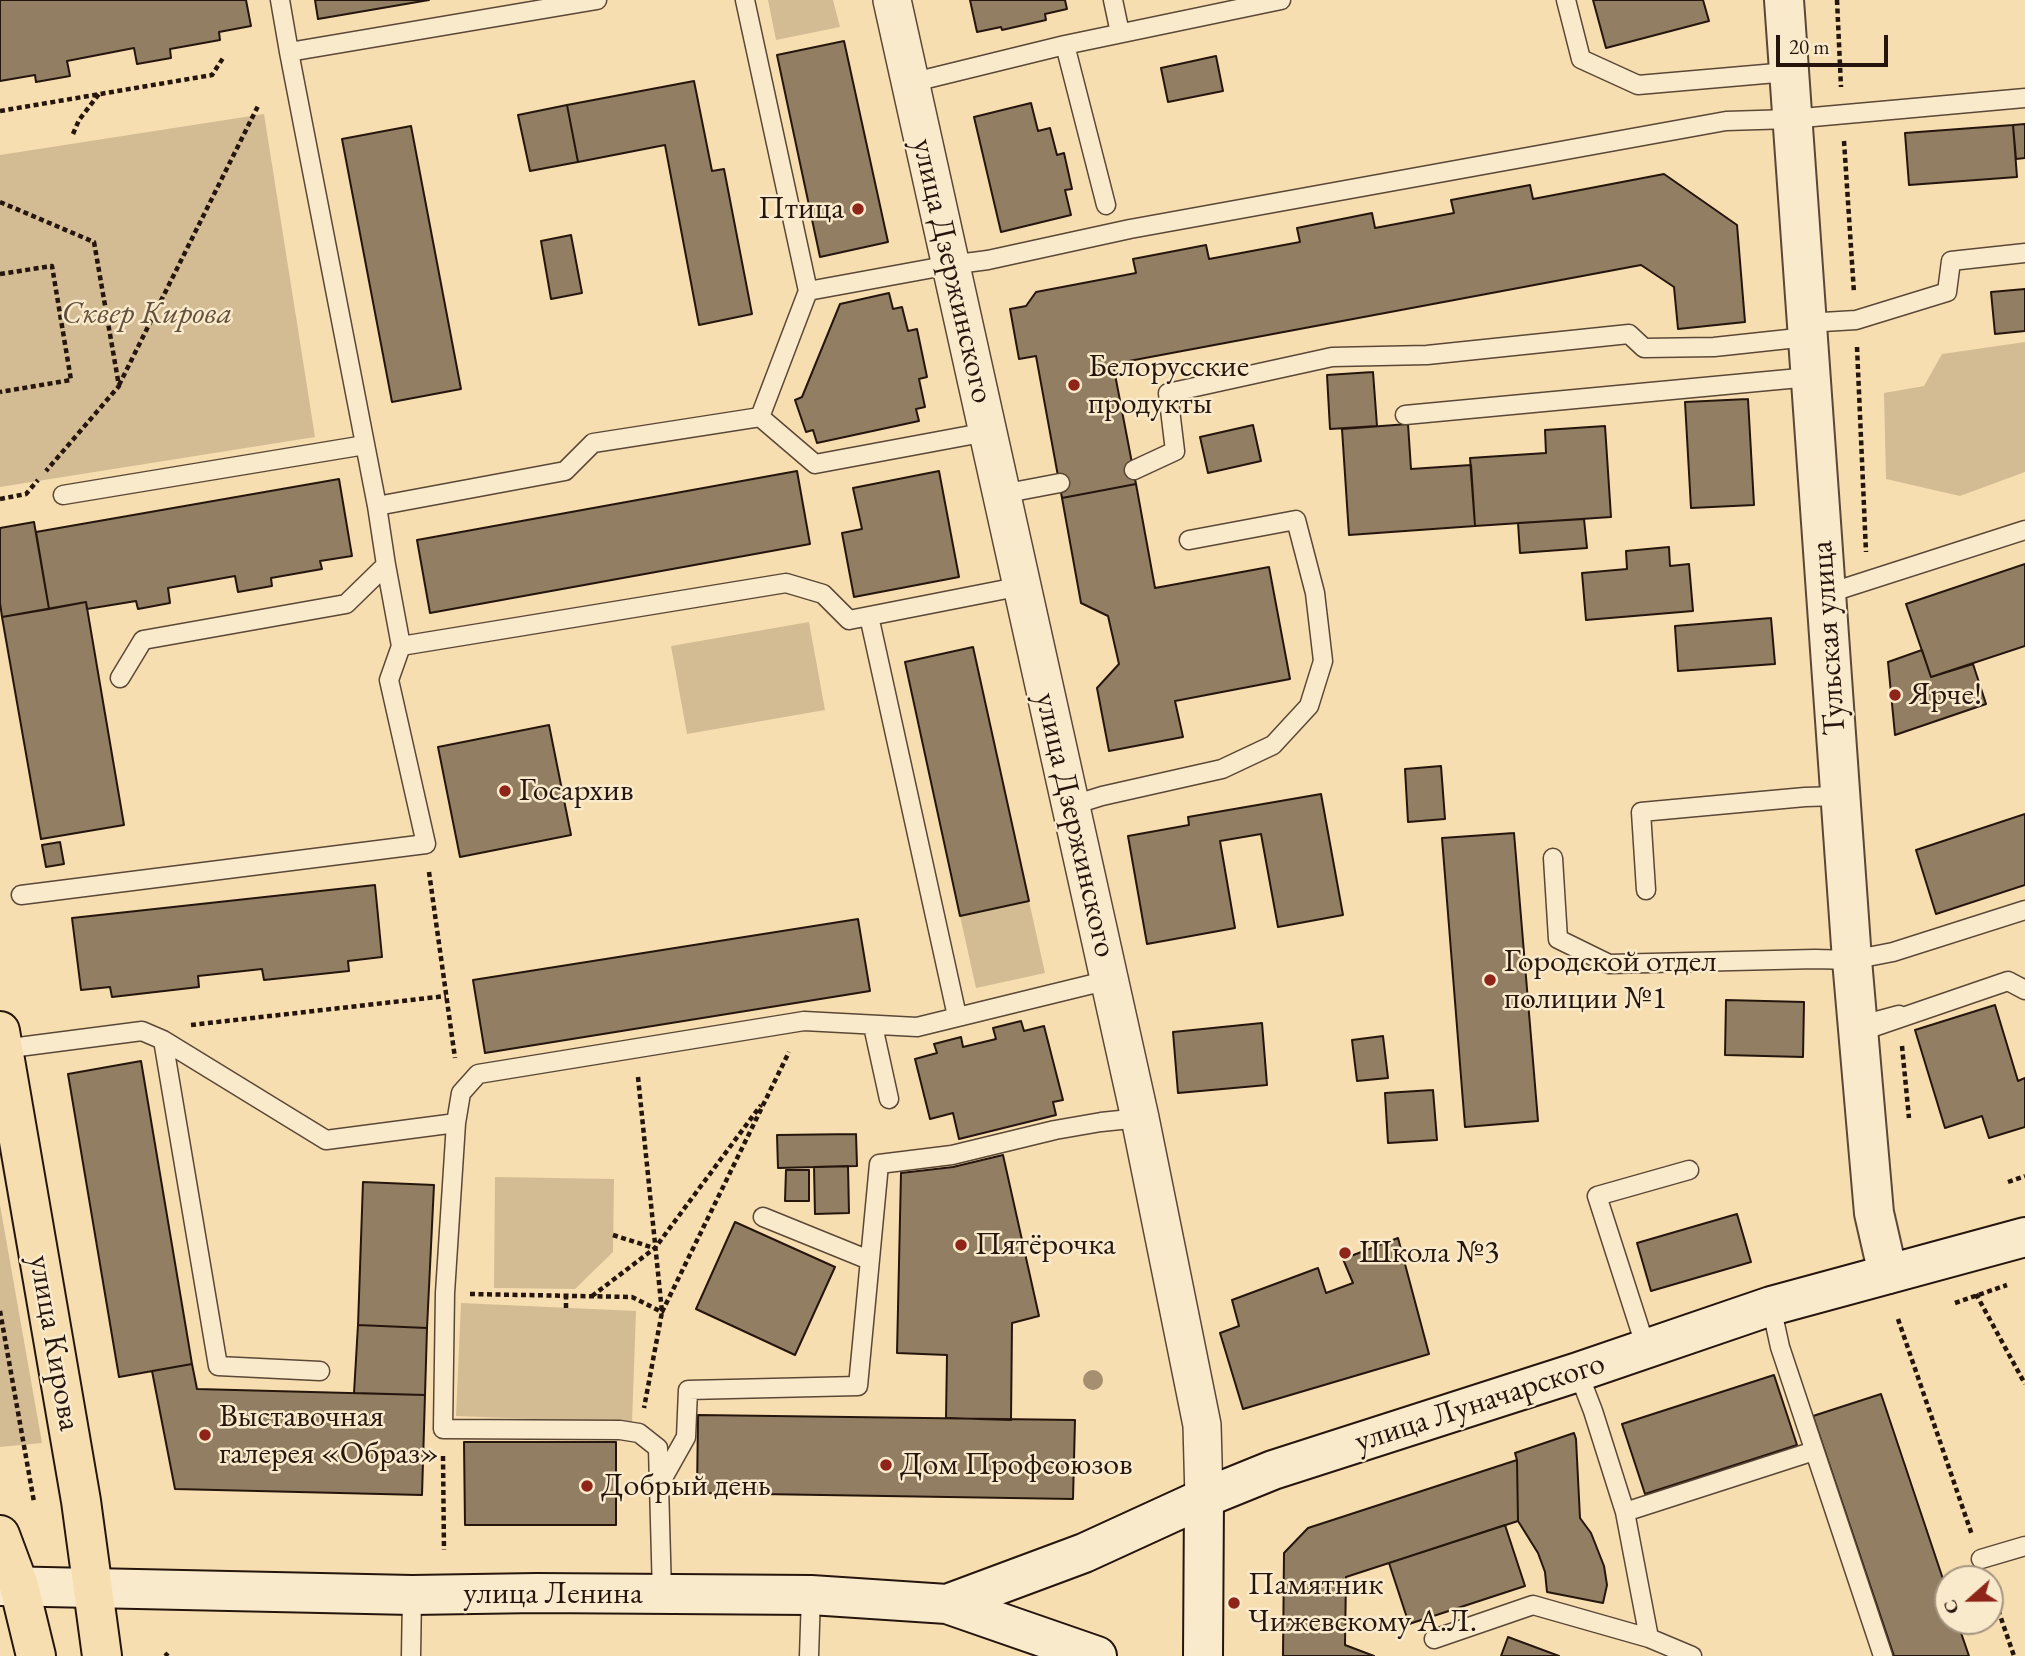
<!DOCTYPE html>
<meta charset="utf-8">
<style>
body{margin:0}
#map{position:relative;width:2025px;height:1656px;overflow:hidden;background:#f7deb0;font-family:"EB Garamond",serif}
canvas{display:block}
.north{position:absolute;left:1934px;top:1565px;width:70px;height:70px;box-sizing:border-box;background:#faeacc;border:2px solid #a59580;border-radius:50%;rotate:249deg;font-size:19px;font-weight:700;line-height:28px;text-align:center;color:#25150d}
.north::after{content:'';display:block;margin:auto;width:24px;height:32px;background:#8f2418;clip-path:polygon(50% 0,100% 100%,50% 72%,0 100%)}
.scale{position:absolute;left:1776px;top:35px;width:112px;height:32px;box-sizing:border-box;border:4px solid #25150d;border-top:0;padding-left:9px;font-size:21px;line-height:24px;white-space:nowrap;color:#25150d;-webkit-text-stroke:5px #faeacc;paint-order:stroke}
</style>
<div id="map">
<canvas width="2025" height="1656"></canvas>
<div class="north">С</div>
<div class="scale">20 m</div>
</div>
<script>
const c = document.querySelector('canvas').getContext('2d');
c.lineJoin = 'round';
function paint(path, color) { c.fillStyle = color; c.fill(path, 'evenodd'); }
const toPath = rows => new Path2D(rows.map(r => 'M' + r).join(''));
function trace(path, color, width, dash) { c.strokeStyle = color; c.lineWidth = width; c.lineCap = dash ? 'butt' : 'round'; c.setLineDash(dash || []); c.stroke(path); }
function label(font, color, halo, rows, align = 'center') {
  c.font = font + ' "EB Garamond",serif'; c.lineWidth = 5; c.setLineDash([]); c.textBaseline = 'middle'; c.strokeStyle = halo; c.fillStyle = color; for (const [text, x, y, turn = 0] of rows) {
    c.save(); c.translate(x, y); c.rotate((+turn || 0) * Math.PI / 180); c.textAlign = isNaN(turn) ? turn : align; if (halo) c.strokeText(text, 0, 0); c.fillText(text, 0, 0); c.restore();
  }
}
paint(toPath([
 [768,0,833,0,840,27,776,40],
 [264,114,315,437,0,487,0,155],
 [2025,342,2025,472,1960,496,1886,479,1884,393,1924,386,1942,354],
 [809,622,825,710,687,734,671,646],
 [1029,901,1045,973,976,988,960,916],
 [495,1177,614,1179,613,1252,575,1289,494,1288],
 [0,1205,42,1443,0,1447],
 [461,1303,636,1311,632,1423,456,1416]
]), '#d3bc94');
const building = toPath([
 [0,0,246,0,251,26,219,32,220,40,170,49,171,58,137,64,134,48,67,61,70,76,36,82,35,75,0,81,0,0],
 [315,0,429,0,318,19,315,0],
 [970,0,1065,0,1067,9,1045,14,1046,20,1002,30,1001,27,977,32,970,0],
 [1593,0,1703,0,1709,21,1606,48,1593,0],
 [844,41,888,242,820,257,777,55,844,41],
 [1216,56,1223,91,1168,102,1161,68,1216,56],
 [694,81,712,171,724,169,752,314,699,325,665,145,578,162,567,105,694,81],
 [1031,103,1038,131,1050,128,1057,155,1064,153,1072,189,1065,190,1071,215,1001,232,974,117,1031,103],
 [567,105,578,162,530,171,518,115,567,105],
 [2025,124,2025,158,2016,159,2013,125,2025,124],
 [2013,125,2017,177,1909,185,1905,133,2013,125],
 [411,126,461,389,392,402,342,139,411,126],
 [1664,174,1737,225,1745,322,1678,329,1674,287,1641,265,1113,364,1136,484,1062,498,1036,356,1019,359,1010,309,1026,306,1036,292,1136,273,1133,259,1206,245,1209,259,1300,242,1297,228,1372,213,1375,228,1454,213,1451,200,1530,185,1533,199,1664,174],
 [571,235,582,293,551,299,541,241,571,235],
 [2025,289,2025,331,1995,334,1991,292,2025,289],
 [889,293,893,309,902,307,908,331,917,329,927,377,919,379,925,407,916,409,919,421,817,443,813,430,806,432,795,400,802,397,840,304,889,293],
 [1373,372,1377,426,1330,429,1327,375,1373,372],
 [1748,399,1754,505,1691,508,1685,402,1748,399],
 [1408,424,1411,469,1471,465,1475,526,1349,535,1342,429,1408,424],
 [1253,425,1261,461,1208,473,1200,437,1253,425],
 [1605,426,1611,517,1475,526,1470,458,1546,453,1545,430,1605,426],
 [797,471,810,544,430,613,417,540,797,471],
 [939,471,959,577,854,597,842,533,862,529,853,488,939,471],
 [339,479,352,556,320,561,322,569,271,578,272,586,238,592,235,576,168,588,170,603,138,609,136,601,87,609,86,602,49,609,36,532,339,479],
 [1136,484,1155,588,1269,567,1290,679,1175,701,1183,737,1109,751,1097,688,1119,664,1108,616,1081,603,1062,498,1136,484],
 [1584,519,1587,548,1520,553,1518,523,1584,519],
 [34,522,49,609,2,617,0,603,0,528,34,522],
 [1669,547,1670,566,1689,564,1693,611,1586,620,1582,573,1627,569,1626,551,1669,547],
 [2025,564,2025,646,1931,677,1906,604,2025,564],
 [86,602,124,825,41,839,2,617,86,602],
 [1771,618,1775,664,1678,671,1675,626,1771,618],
 [973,647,1029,901,960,916,905,662,973,647],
 [1922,650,1931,677,1973,664,1986,704,1895,735,1888,662,1922,650],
 [549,725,571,835,460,857,438,747,549,725],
 [1441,766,1445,819,1408,822,1405,769,1441,766],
 [1321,794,1343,915,1278,927,1261,834,1220,841,1235,928,1147,944,1128,836,1189,825,1188,817,1321,794],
 [2025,814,2025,885,1936,914,1916,850,2025,814],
 [1514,833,1538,1121,1465,1127,1442,838,1514,833],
 [60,842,64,864,46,867,42,845,60,842],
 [375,885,382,957,348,961,349,971,264,980,262,969,198,976,199,987,112,997,110,987,81,990,72,918,375,885],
 [858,919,870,991,485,1053,473,980,858,919],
 [1726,1000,1804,1002,1803,1057,1725,1055,1726,1000],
 [1995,1005,2018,1081,2025,1078,2025,1127,1989,1138,1982,1116,1945,1128,1915,1030,1995,1005],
 [1021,1021,1024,1031,1044,1026,1063,1100,1053,1102,1056,1115,959,1139,953,1113,930,1119,915,1059,937,1053,934,1044,961,1037,963,1047,996,1039,993,1028,1021,1021],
 [1262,1023,1267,1085,1178,1093,1173,1032,1262,1023],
 [1383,1036,1388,1078,1357,1081,1352,1040,1383,1036],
 [141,1061,192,1364,119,1377,68,1074,141,1061],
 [1433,1090,1437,1140,1388,1143,1385,1093,1433,1090],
 [856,1134,857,1166,778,1168,777,1135,856,1134],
 [1003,1155,1039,1316,1012,1323,1011,1420,946,1418,947,1355,897,1353,901,1173,953,1167,1003,1155],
 [848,1166,849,1213,815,1214,814,1167,848,1166],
 [786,1170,809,1170,809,1201,785,1201,786,1170],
 [363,1182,434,1185,427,1328,358,1325,363,1182],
 [1737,1214,1751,1262,1651,1291,1637,1243,1737,1214],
 [735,1222,835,1267,795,1355,696,1309,735,1222],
 [1398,1238,1429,1354,1243,1409,1220,1333,1239,1326,1232,1300,1318,1268,1326,1293,1353,1283,1343,1259,1398,1238],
 [358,1325,427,1328,425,1395,354,1393,358,1325],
 [192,1364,197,1389,425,1395,422,1495,175,1489,152,1371,192,1364],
 [1774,1375,1797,1445,1645,1494,1622,1424,1774,1375],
 [1881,1394,1948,1594,1948,1621,1957,1621,1969,1656,1894,1656,1813,1416,1881,1394],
 [698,1415,1075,1420,1073,1499,697,1493,698,1415],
 [1574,1433,1576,1439,1580,1518,1591,1533,1604,1566,1607,1585,1603,1603,1547,1592,1545,1572,1538,1553,1518,1521,1517,1460,1515,1453,1574,1433],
 [464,1442,616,1442,616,1525,465,1525,464,1442],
 [1517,1460,1518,1521,1346,1577,1345,1645,1374,1656,1283,1656,1284,1553,1308,1528,1517,1460],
 [1505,1525,1525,1586,1409,1624,1389,1563,1505,1525],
 [1508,1637,1559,1656,1501,1656,1508,1637]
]);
paint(building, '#927e62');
trace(building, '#25150d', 2);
const service = toPath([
 [280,0,289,52,597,0],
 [745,0,808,291,950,265,988,260,1130,229,1726,121,1791,119,2025,98],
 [1113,0,1120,33],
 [1566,0,1581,59,1638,85,1788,72],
 [1065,45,1106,205],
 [289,52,377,506],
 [910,83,1065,45,1281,0],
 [1806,323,1856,320,1947,292,1951,261,2025,253],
 [1405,415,1810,377],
 [760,417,808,291],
 [1134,470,1175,451,1168,393,1332,357,1427,355,1629,334,1644,348,1714,347,1807,337],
 [1002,494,1060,483],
 [63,495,365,445],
 [386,565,401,646],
 [1826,594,2025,530],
 [869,616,957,1016],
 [120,678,143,640,346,604,386,565,377,506,565,471,593,443,760,417,815,464,987,432],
 [1070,806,1102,796,1222,769,1273,745,1309,706,1323,661,1315,593,1296,520,1189,540],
 [1553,858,1558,939,1609,964,1815,959,1852,960,1893,952,2025,910],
 [1646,890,1641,812,1805,797,1840,796],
 [21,895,426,844,389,680,401,646,786,583,823,594,849,620,1022,586],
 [873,1026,889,1099],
 [1858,1026,1899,1015,1865,1030,2008,981,2025,990],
 [163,1040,218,1366,320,1371],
 [3,1049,142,1031,163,1040,326,1140,456,1123,445,1293,443,1429,620,1430,639,1433,658,1448,662,1594],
 [456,1123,461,1093,478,1074,804,1021,917,1027,1109,980],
 [763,1217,869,1260],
 [1771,1306,1780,1347,1883,1656],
 [1646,1348,1597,1196,1689,1170],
 [659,1485,686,1437,688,1390,858,1386,879,1164,952,1155,1055,1130,1101,1122,1140,1118],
 [1625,1512,1814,1451],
 [1981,1559,2025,1546],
 [1649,1638,1692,1656],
 [1434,1639,1533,1605,1649,1638,1625,1512,1593,1411,1578,1372],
 [411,1656,412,1595],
 [809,1656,811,1595]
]);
const minor = toPath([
 [892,0,1140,1118,1202,1425,1204,1498]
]);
const tertiary = toPath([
 [1784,0,1852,960,1874,1213,1888,1274]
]);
const secondary = toPath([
 [0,1586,412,1595,537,1593,811,1595,947,1604,1097,1656],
 [947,1604,1084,1553,1204,1498,1273,1470,1578,1372,1771,1306,2025,1237],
 [1203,1656,1204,1498]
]);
const primary = toPath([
 [0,1031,81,1501,102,1656],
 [0,1535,19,1586,36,1656]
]);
trace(service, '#5a4736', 21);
trace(minor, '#5a4736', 40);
trace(tertiary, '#5a4736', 42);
trace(secondary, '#25150d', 42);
trace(primary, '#25150d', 42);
trace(toPath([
 [1837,0,1841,87],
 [0,111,212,75,223,58],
 [73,134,79,120,99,94],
 [1844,141,1854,293],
 [0,202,94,242,119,386,46,471],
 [0,274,52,266,71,380,0,392],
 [1857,347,1866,552],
 [119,385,259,104],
 [0,499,26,494,38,480],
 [429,872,455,1058],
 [191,1025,446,996],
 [1902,1046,1909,1118],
 [638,1077,662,1312,644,1408],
 [2008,1182,2025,1176],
 [613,1235,654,1248],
 [470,1294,632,1297,662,1312,789,1052],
 [1976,1294,2025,1384],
 [592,1296,655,1248,761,1105],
 [1955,1303,2007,1285],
 [566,1308,566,1296],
 [0,1311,34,1502],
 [1898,1319,1972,1535],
 [443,1456,444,1550],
 [1990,1586,2014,1656],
 [165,1656,168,1653]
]), '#25150d', 4.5, [5, 3.5]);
trace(service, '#faeacc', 18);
trace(minor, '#faeacc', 37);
trace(tertiary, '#faeacc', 38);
trace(secondary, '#faeacc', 38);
trace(primary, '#f7deb0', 38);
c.fillStyle = '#a58f70';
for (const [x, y] of [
 [1093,1380]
]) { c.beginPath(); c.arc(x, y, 10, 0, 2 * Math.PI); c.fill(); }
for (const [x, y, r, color] of [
 [858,209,7,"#8f2418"],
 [1074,385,7,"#8f2418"],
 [1895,695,7,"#8f2418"],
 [505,791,7,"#8f2418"],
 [1490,980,7,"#8f2418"],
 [961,1245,7,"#8f2418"],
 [1345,1253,7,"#8f2418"],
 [205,1435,7,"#8f2418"],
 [886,1465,7,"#8f2418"],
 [587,1486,7,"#8f2418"],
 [1234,1603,7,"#8f2418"]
]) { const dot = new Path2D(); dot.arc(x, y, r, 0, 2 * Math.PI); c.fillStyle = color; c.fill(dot); trace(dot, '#faeacc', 2.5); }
label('32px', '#25150d', '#faeacc', [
 ["Птица",844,209,"right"],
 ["Белорусские",1088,367],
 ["продукты",1088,404],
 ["Ярче!",1909,695],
 ["Госархив",519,791],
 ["Городской отдел",1504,962],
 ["полиции №1",1504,999],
 ["Пятёрочка",975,1245],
 ["Школа №3",1359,1253],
 ["Выставочная",219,1417],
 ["галерея «Образ»",219,1454],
 ["Дом Профсоюзов",900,1465],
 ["Добрый день",601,1486],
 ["Памятник",1248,1585],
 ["Чижевскому А.Л.",1248,1622]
], 'left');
label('32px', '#25150d', '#faeacc', [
 ["улица Дзержинского",952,271,77],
 ["Тульская улица",1829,638,-94],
 ["улица Дзержинского",1075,825,77],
 ["улица Кирова",54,1343,80],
 ["улица Луначарского",1480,1403,-18],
 ["улица Ленина",553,1594]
]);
label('italic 32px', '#624f3c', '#faeacc', [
 ["Сквер Кирова",147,314]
]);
</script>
